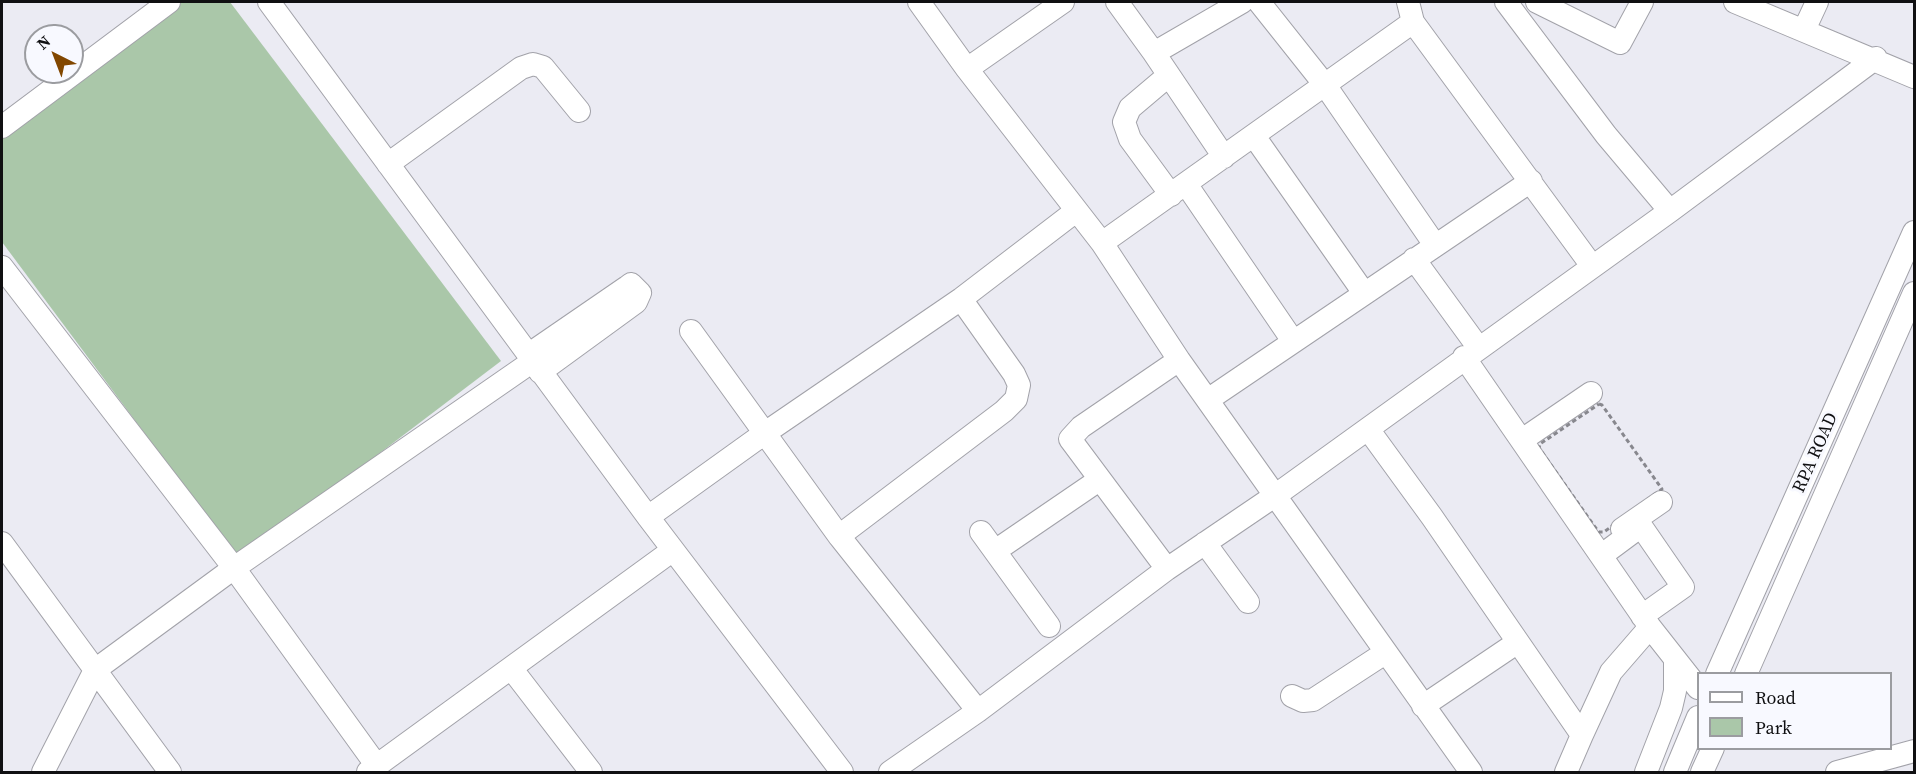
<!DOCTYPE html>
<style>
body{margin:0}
#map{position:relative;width:1916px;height:774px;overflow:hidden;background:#ebebf3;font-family:"Source Serif 4",serif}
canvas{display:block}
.frame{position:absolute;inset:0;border:3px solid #101012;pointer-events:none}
.legend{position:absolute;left:1697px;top:672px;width:195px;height:78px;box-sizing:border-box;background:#f8f9ff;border:2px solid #9b9ca0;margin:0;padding:8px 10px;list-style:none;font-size:18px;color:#101012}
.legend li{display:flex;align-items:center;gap:12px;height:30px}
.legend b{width:30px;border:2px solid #9b9ca0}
.north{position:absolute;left:24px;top:24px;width:60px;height:60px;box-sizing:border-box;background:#f8f9ff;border:2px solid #9b9ca0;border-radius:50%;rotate:318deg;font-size:16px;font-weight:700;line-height:24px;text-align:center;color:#101012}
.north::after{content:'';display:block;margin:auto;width:21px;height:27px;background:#824700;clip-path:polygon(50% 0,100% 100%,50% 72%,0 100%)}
</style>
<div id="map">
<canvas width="1916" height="774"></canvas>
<div class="frame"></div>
<ul class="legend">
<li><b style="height:8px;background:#fff"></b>Road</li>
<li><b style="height:16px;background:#aac7a9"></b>Park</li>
</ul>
<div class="north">N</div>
</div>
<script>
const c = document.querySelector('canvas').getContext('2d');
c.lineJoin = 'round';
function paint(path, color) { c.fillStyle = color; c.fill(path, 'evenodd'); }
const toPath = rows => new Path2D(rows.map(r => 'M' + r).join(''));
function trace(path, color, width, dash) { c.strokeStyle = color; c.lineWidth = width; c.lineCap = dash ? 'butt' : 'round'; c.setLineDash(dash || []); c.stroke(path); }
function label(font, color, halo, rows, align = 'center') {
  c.font = font + ' "Source Serif 4",serif'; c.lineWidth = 6; c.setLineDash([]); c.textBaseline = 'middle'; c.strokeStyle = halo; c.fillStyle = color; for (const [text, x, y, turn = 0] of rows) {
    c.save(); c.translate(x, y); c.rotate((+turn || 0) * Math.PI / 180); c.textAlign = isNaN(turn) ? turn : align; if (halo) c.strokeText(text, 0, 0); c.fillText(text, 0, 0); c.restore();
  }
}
paint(toPath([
 [164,2,230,2,501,361,239,560,2,242,2,123]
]), '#aac7a9');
const minor = toPath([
 [269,2,648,517,842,772],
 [919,2,967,69,1102,243,1179,360,1471,772],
 [1117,2,1154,53],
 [1259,2,1325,85,1435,245],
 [1408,2,1413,22],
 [1506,2,1606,135,1670,211],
 [1537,2,1620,43,1642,2],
 [1735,2,1914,77],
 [1804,30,1817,2],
 [967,69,1063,2],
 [1169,75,1130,108,1124,122,1130,139,1171,195],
 [2,127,169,2],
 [1254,136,1364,293],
 [1224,157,1154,53,1242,2],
 [388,164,521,68,533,64,543,67,579,111],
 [1186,184,1293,341],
 [1102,243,1413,22,1592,266],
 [1414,259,1478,347],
 [2,267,234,568,377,766],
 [691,331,839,536,978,711],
 [528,355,627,287,631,284,640,293,636,302,540,372],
 [1464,357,1650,627,1698,688],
 [1209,399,1531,181],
 [1368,429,1432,517,1582,735,1611,672,1650,627],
 [1522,440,1591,393],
 [648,517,765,433,961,299,1076,211],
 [1622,529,1661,502],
 [981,532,1049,626],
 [839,536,1004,411,1016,399,1019,385,1014,374,961,299],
 [2,543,170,772],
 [1205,543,1248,602],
 [995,551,1099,480],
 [1602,555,1641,526,1683,587,1642,616],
 [1167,569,1070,439,1081,427,1179,360],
 [511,668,591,772],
 [1717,674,1914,232],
 [1746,674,1914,293],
 [1292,696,1303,701,1313,700,1385,653],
 [1423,706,1518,642],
 [43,772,95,670,234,568,533,361],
 [368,772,673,550],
 [890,772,978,711,1167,569,1276,495,1670,211,1876,58],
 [1566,772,1582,735],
 [1646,772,1671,708,1675,691,1675,660],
 [1675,772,1698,717],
 [1702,772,1713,748],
 [1837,772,1914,751]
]);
trace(minor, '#a2a2a9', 24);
trace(toPath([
 [1599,404,1602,405,1662,489,1604,532,1599,532,1595,527,1539,448,1540,444,1599,404]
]), '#88888e', 3, [4.5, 3]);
trace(minor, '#fff', 22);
label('18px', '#101012', '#f8f9ff', [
 ["RPA ROAD",1816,453,-66]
]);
</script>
